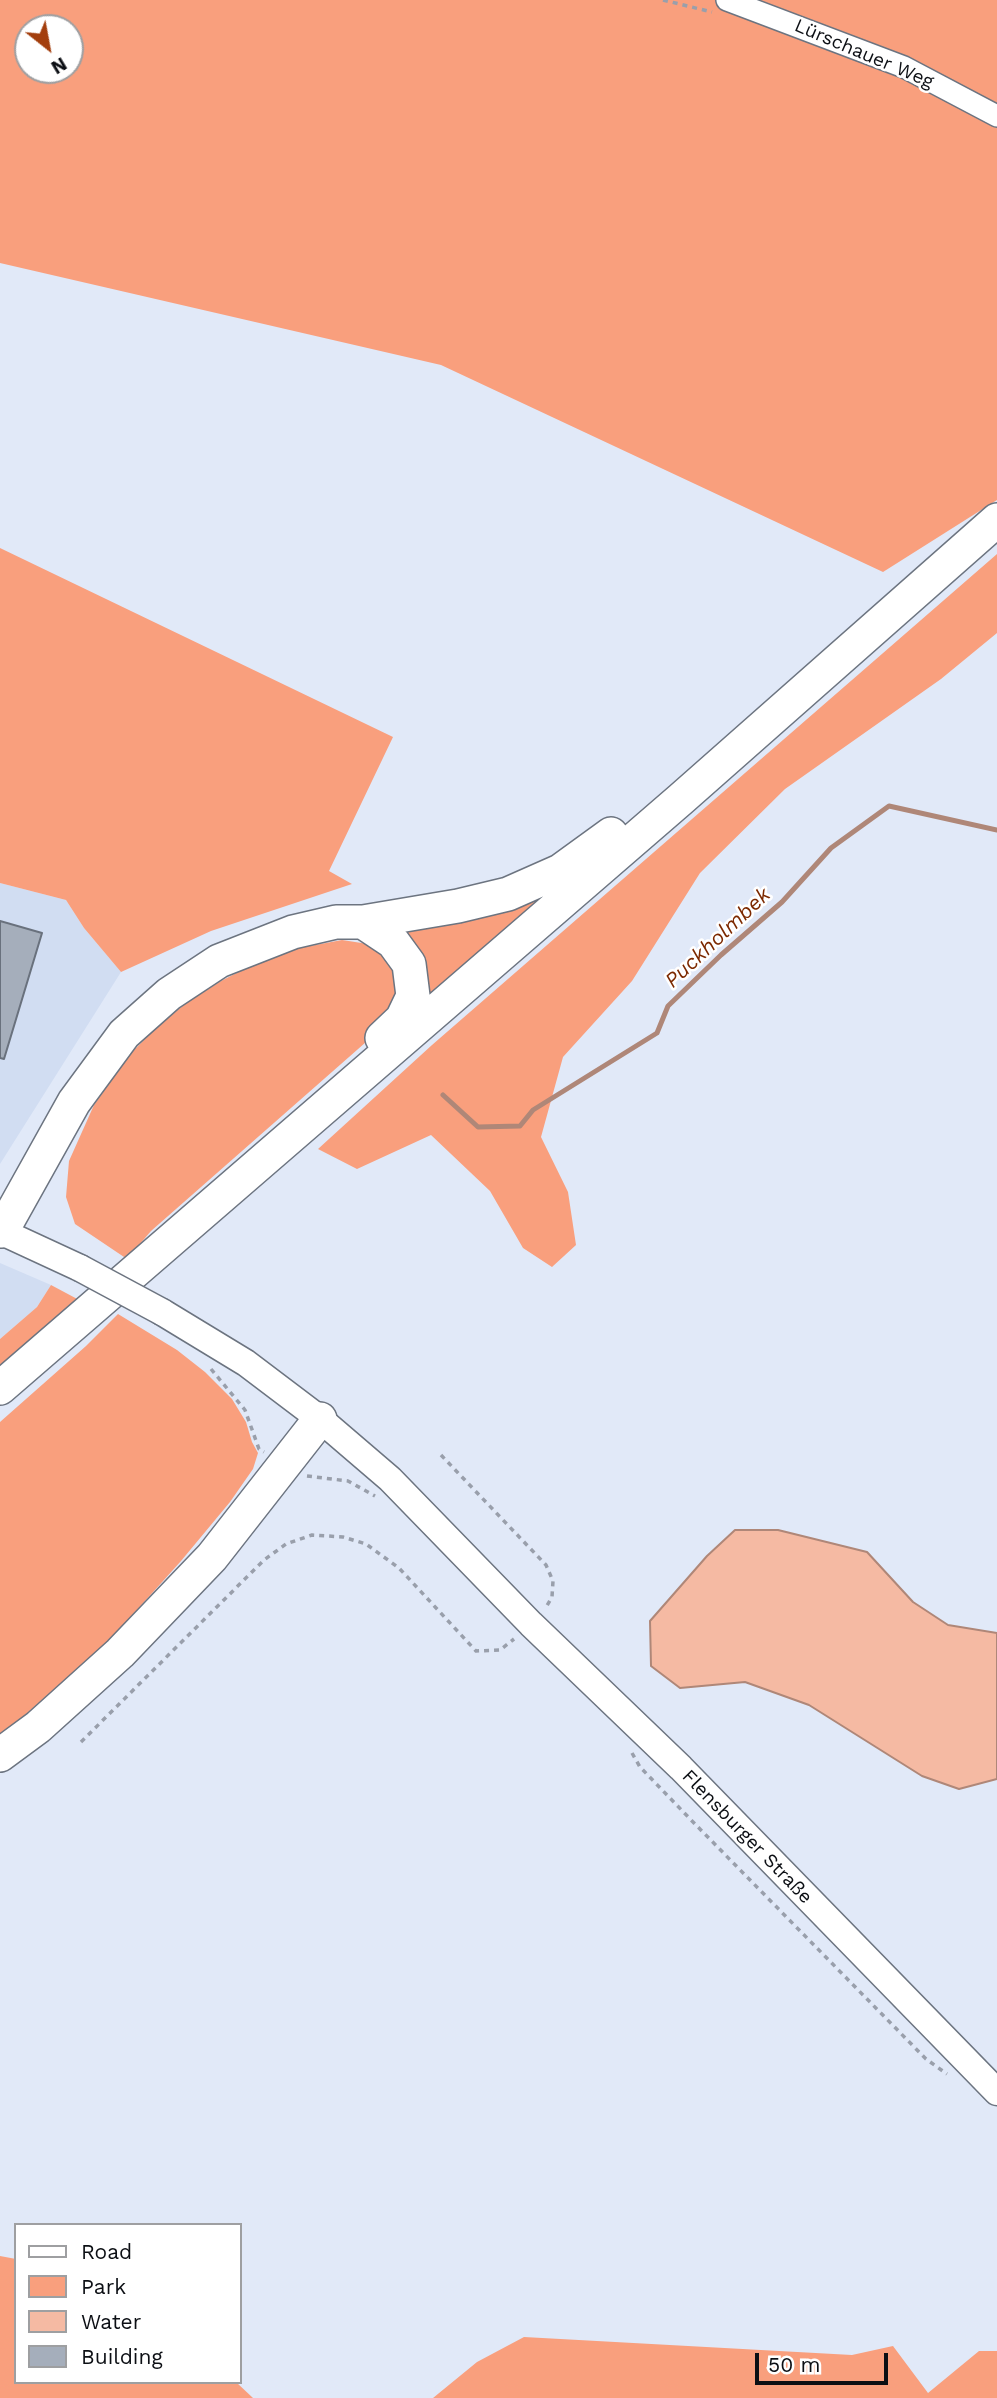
<!DOCTYPE html>
<meta charset="utf-8">
<style>
body{margin:0}
#map{position:relative;width:997px;height:2398px;overflow:hidden;background:#e1e9f8;font-family:"Work Sans",sans-serif}
canvas{display:block}
.legend{position:absolute;left:14px;top:2223px;width:228px;height:161px;box-sizing:border-box;background:#fff;border:2px solid #9e9fa1;margin:0;padding:9px 12px;list-style:none;font-size:21px;color:#0c0f14}
.legend li{display:flex;align-items:center;gap:14px;height:35px}
.legend b{width:35px;border:2px solid #9e9fa1}
.north{position:absolute;left:14px;top:14px;width:70px;height:70px;box-sizing:border-box;background:#fff;border:2px solid #9e9fa1;border-radius:50%;rotate:149deg;font-size:19px;font-weight:700;line-height:28px;text-align:center;color:#0c0f14}
.north::after{content:'';display:block;margin:auto;width:24px;height:32px;background:#a33e0d;clip-path:polygon(50% 0,100% 100%,50% 72%,0 100%)}
.scale{position:absolute;left:755px;top:2353px;width:133px;height:32px;box-sizing:border-box;border:4px solid #0c0f14;border-top:0;padding-left:9px;font-size:21px;line-height:24px;white-space:nowrap;color:#0c0f14;-webkit-text-stroke:5px #fff;paint-order:stroke}
</style>
<div id="map">
<canvas width="997" height="2398"></canvas>
<ul class="legend">
<li><b style="height:9px;background:#fff"></b>Road</li>
<li><b style="height:19px;background:#f99f7d"></b>Park</li>
<li><b style="height:19px;background:#f5baa3"></b>Water</li>
<li><b style="height:19px;background:#a5aebb"></b>Building</li>
</ul>
<div class="north">N</div>
<div class="scale">50 m</div>
</div>
<script>
const c = document.querySelector('canvas').getContext('2d');
c.lineJoin = 'round';
function paint(path, color) { c.fillStyle = color; c.fill(path, 'evenodd'); }
const toPath = rows => new Path2D(rows.map(r => 'M' + r).join(''));
function trace(path, color, width, dash) { c.strokeStyle = color; c.lineWidth = width; c.lineCap = dash ? 'butt' : 'round'; c.setLineDash(dash || []); c.stroke(path); }
function label(font, color, halo, rows, align = 'center') {
  c.font = font + ' "Work Sans",sans-serif'; c.lineWidth = 5; c.setLineDash([]); c.textBaseline = 'middle'; c.strokeStyle = halo; c.fillStyle = color; for (const [text, x, y, turn = 0] of rows) {
    c.save(); c.translate(x, y); c.rotate((+turn || 0) * Math.PI / 180); c.textAlign = isNaN(turn) ? turn : align; if (halo) c.strokeText(text, 0, 0); c.fillText(text, 0, 0); c.restore();
  }
}
paint(toPath([
 [0,883,66,900,84,928,121,972,0,1164],
 [0,1263,51,1285,37,1307,0,1339]
]), '#d1ddf2');
paint(toPath([
 [0,0,997,0,997,500,883,572,441,365,0,263],
 [28,28,70,28,70,70,28,70],
 [0,548,393,737,329,871,352,884,211,931,121,972,84,928,66,900,0,883],
 [997,554,997,633,941,679,785,789,700,873,632,981,563,1057,541,1137,568,1192,576,1245,552,1267,523,1248,490,1191,431,1135,357,1169,318,1149,432,1045],
 [549,892,425,1002,391,929],
 [342,940,368,944,391,961,401,990,382,1028,151,1231,127,1259,75,1224,66,1197,69,1161,94,1105,130,1054,156,1028,185,1004,221,981,254,964,294,949],
 [51,1285,81,1301,0,1371,0,1339,37,1307],
 [118,1314,177,1350,205,1372,232,1399,246,1422,252,1442,258,1453,253,1469,230,1502,181,1561,109,1641,0,1737,0,1422,86,1346],
 [0,2256,16,2259,16,2382,236,2382,253,2398,0,2398],
 [524,2337,852,2355,893,2346,928,2393,979,2351,997,2351,997,2398,433,2398,477,2362]
]), '#f99f7d');
const water = toPath([
 [735,1530,778,1530,867,1552,913,1602,948,1625,997,1633,997,1779,959,1789,922,1776,809,1705,745,1682,680,1688,651,1666,650,1621,707,1556,735,1530]
]);
paint(water, '#f5baa3');
trace(water, '#af8778', 2);
trace(toPath([
 [443,1095,478,1127,520,1126,533,1110,657,1033,668,1006,721,955,782,902,831,848,889,806,997,830]
]), '#af8778', 5);
const building = toPath([
 [0,921,42,933,4,1059,0,1058,0,921]
]);
paint(building, '#a5aebb');
trace(building, '#69717d', 2);
const minor = toPath([
 [727,0,904,67,997,116]
]);
const tertiary = toPath([
 [0,1231,80,1268],
 [162,1312,246,1363,320,1419,390,1479,531,1624,681,1768,997,2092]
]);
const primary = toPath([
 [363,922,393,942,409,964,413,996,402,1019,382,1038],
 [2,1231,74,1102,124,1034,169,994,219,961,293,932,336,922,363,922,458,906,508,894,560,871,611,834],
 [0,1388,681,799,997,520],
 [0,1755,38,1727,120,1653,212,1557,320,1419]
]);
trace(minor, '#6c7480', 24);
trace(tertiary, '#6c7480', 29);
trace(primary, '#6c7480', 36);
trace(toPath([
 [663,0,712,12],
 [211,1369,245,1410,259,1449,264,1452],
 [441,1455,546,1565,553,1581,552,1597,545,1609],
 [307,1476,348,1481,375,1496],
 [81,1742,264,1560,286,1544,312,1535,343,1537,366,1544,399,1568,476,1651,500,1650,514,1639],
 [632,1753,640,1767,694,1823,926,2059,947,2074]
]), '#999fab', 3.5, [5, 5]);
trace(minor, '#fff', 21);
trace(tertiary, '#fff', 26);
trace(primary, '#fff', 33);
const tertiaryBridge = toPath([
 [80,1268,162,1312]
]);
trace(tertiaryBridge, '#6c7480', 29, []);
trace(tertiaryBridge, '#fff', 26);
label('19px', '#0c0f14', '#fff', [
 ["Lürschauer Weg",864,54,23],
 ["Flensburger Straße",747,1837,46]
]);
label('italic 21px', '#7c2900', '#fff', [
 ["Puckholmbek",718,938,-43]
]);
</script>
